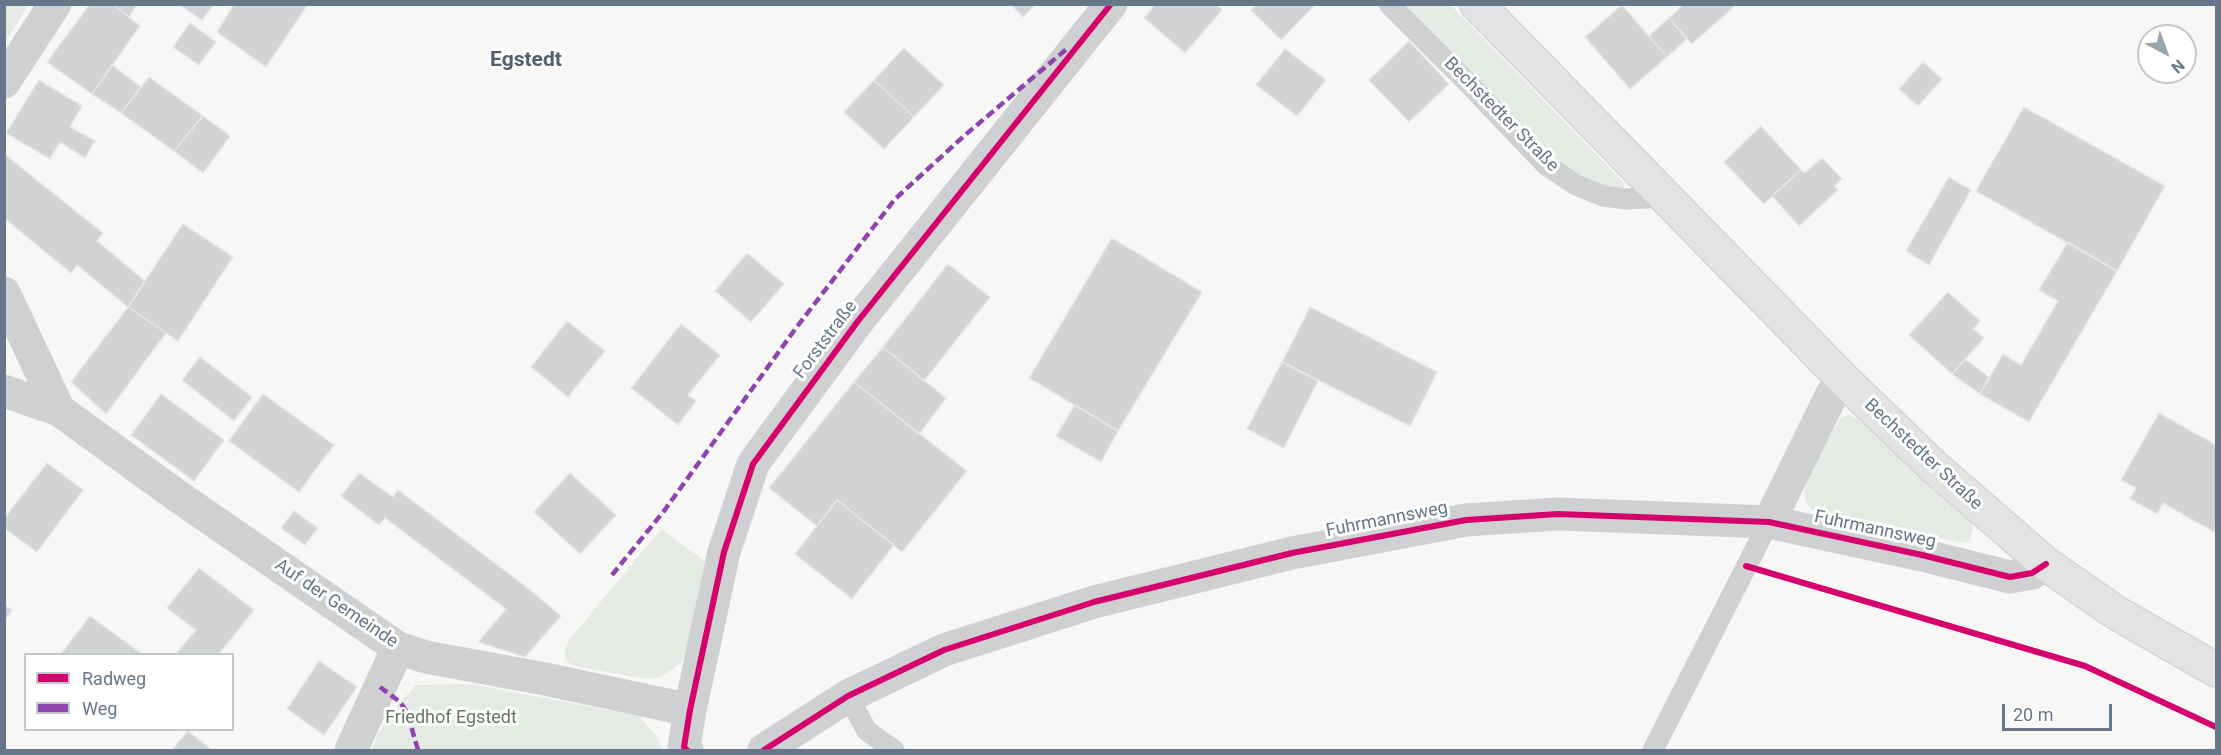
<!DOCTYPE html>
<meta charset="utf-8">
<style>
body{margin:0}
#map{position:relative;width:2221px;height:755px;overflow:hidden;background:#f7f7f6;font-family:Roboto,sans-serif}
canvas{display:block}
.frame{position:absolute;inset:0;border:6px solid #657788;pointer-events:none}
.legend{position:absolute;left:24px;top:653px;width:210px;height:78px;box-sizing:border-box;background:#fff;border:2px solid #c1c9cf;margin:0;padding:8px 10px;list-style:none;font-size:18px;color:#657788}
.legend li{display:flex;align-items:center;gap:12px;height:30px}
.legend b{width:30px;border:2px solid #c1c9cf}
.north{position:absolute;left:2137px;top:24px;width:60px;height:60px;box-sizing:border-box;background:#fff;border:2px solid #c1c9cf;border-radius:50%;rotate:139deg;font-size:16px;font-weight:700;line-height:24px;text-align:center;color:#657788}
.north::after{content:'';display:block;margin:auto;width:21px;height:27px;background:#98a4ae;clip-path:polygon(50% 0,100% 100%,50% 72%,0 100%)}
.scale{position:absolute;left:2002px;top:704px;width:110px;height:27px;box-sizing:border-box;border:3px solid #657788;border-top:0;padding-left:8px;font-size:18px;line-height:21px;white-space:nowrap;color:#657788;-webkit-text-stroke:4px #fff;paint-order:stroke}
</style>
<div id="map">
<canvas width="2221" height="755"></canvas>
<div class="frame"></div>
<ul class="legend">
<li><b style="height:8px;background:#d6006c"></b>Radweg</li>
<li><b style="height:8px;background:#8e44ad"></b>Weg</li>
</ul>
<div class="north">N</div>
<div class="scale">20 m</div>
</div>
<script>
const c = document.querySelector('canvas').getContext('2d');
c.lineJoin = 'round';
function paint(path, color) { c.fillStyle = color; c.fill(path, 'evenodd'); }
const toPath = rows => new Path2D(rows.map(r => 'M' + r).join(''));
function trace(path, color, width, dash) { c.strokeStyle = color; c.lineWidth = width; c.lineCap = dash ? 'butt' : 'round'; c.setLineDash(dash || []); c.stroke(path); }
function label(font, color, halo, rows, align = 'center') {
  c.font = font + ' Roboto,sans-serif'; c.lineWidth = 6; c.setLineDash([]); c.textBaseline = 'middle'; c.strokeStyle = halo; c.fillStyle = color; for (const [text, x, y, turn = 0] of rows) {
    c.save(); c.translate(x, y); c.rotate((+turn || 0) * Math.PI / 180); c.textAlign = isNaN(turn) ? turn : align; if (halo) c.strokeText(text, 0, 0); c.fillText(text, 0, 0); c.restore();
  }
}
paint(toPath([
 [5,4,28,5,5,42,4,5],
 [1402,5,1451,5,1624,183,1624,189,1614,190,1590,182,1549,156],
 [1849,415,1859,420,1972,523,1973,529,1969,541,1963,543,1815,512,1807,504,1804,494,1811,465,1841,418],
 [661,529,705,561,687,652,681,663,661,677,647,679,579,667,569,663,565,657,565,649,569,640],
 [471,684,639,716,655,734,663,750,372,750,378,733,400,702,416,685]
]), '#e6eae4');
const building = toPath([
 [90,4,113,4,140,26,92,94,47,62,90,4],
 [113,4,137,4,129,17,113,4],
 [178,4,214,4,202,20,178,4],
 [234,4,308,4,266,67,217,32,234,4],
 [1011,4,1036,4,1023,17,1011,4],
 [1156,4,1215,4,1222,10,1185,53,1144,18,1156,4],
 [1257,4,1316,4,1281,40,1251,10,1257,4],
 [1684,4,1737,4,1692,44,1669,18,1684,4],
 [1622,5,1667,57,1630,89,1585,37,1622,5],
 [1669,18,1687,39,1667,57,1649,36,1669,18],
 [190,23,216,42,199,65,173,47,190,23],
 [1409,41,1449,84,1409,122,1369,80,1409,41],
 [904,48,944,85,914,117,874,80,904,48],
 [1285,49,1326,80,1297,116,1256,85,1285,49],
 [1923,62,1942,79,1918,106,1899,89,1923,62],
 [112,65,141,87,121,113,92,94,112,65],
 [149,77,203,116,174,151,121,113,149,77],
 [39,80,82,106,70,127,95,141,85,158,60,142,50,159,6,133,39,80],
 [874,80,914,117,884,149,844,112,874,80],
 [2024,107,2165,186,2117,271,1976,191,2024,107],
 [203,116,230,136,203,173,174,151,203,116],
 [1761,126,1801,170,1764,204,1724,162,1761,126],
 [4,154,103,233,97,241,145,281,128,307,77,265,71,273,4,218,4,154],
 [1822,158,1842,179,1834,186,1838,190,1799,226,1772,196,1801,170,1805,173,1822,158],
 [1949,177,1971,190,1929,265,1906,251,1949,177],
 [183,224,233,257,178,341,128,307,183,224],
 [1112,238,1202,292,1118,431,1029,378,1112,238],
 [2068,242,2117,271,2029,422,1980,394,2003,354,2021,365,2058,301,2039,290,2068,242],
 [747,253,784,284,751,322,715,291,747,253],
 [948,264,990,297,924,381,883,347,948,264],
 [1948,292,1980,321,1973,329,1984,338,1952,374,1909,335,1948,292],
 [128,307,166,333,106,414,71,382,128,307],
 [1310,307,1437,372,1410,426,1282,362,1310,307],
 [567,321,605,351,568,397,531,367,567,321],
 [681,324,720,355,688,395,696,401,678,425,631,388,681,324],
 [883,347,946,398,919,434,854,382,883,347],
 [200,357,252,397,234,421,182,380,200,357],
 [1965,359,1989,377,1980,394,1952,374,1965,359],
 [1282,362,1318,381,1284,448,1247,429,1282,362],
 [854,382,967,471,902,552,837,500,817,526,769,488,854,382],
 [161,394,224,440,194,481,131,435,161,394],
 [263,394,334,445,299,492,229,441,263,394],
 [1075,405,1118,431,1101,462,1056,436,1075,405],
 [2159,413,2216,445,2216,533,2163,503,2157,514,2130,499,2136,488,2121,480,2159,413],
 [47,463,83,490,37,552,4,528,4,519,47,463],
 [359,473,393,497,398,490,525,586,561,616,525,657,478,642,506,609,385,518,379,525,341,496,359,473],
 [570,473,616,515,580,554,534,512,570,473],
 [837,500,894,545,852,599,795,554,837,500],
 [294,511,318,528,305,545,281,528,294,511],
 [199,568,254,610,219,654,176,654,196,630,167,608,199,568],
 [4,605,12,610,4,622,4,605],
 [90,616,142,654,61,654,90,616],
 [319,661,357,687,324,735,287,709,319,661],
 [188,731,212,750,172,750,188,731]
]);
paint(building, '#d2d3d3');
trace(building, '#e6e6e6', 1.5);
const secondary = toPath([
 [1477,4,1845,381,1932,465,2046,564,2115,612,2216,670]
]);
trace(secondary, '#d2d4d5', 36);
trace(toPath([
 [1389,4,1468,83,1546,165,1576,185,1603,196,1626,199,1665,197],
 [848,696,867,731,894,750],
 [1653,750,1769,522]
]), '#cfd0d1', 21);
trace(toPath([
 [4,82,55,4],
 [4,293,59,410,176,495,398,648,426,657,545,679,690,710],
 [4,391,59,410],
 [1769,522,1832,394,1845,381],
 [351,750,398,648],
 [687,750,684,747,690,710,724,552,753,464,858,321,1111,4]
]), '#cfd0d1', 33);
trace(toPath([
 [764,750,848,696,944,650,1094,602,1292,553,1466,520,1558,514,1769,522,1922,555,2010,577,2032,573,2046,564]
]), '#cfd0d1', 33);
trace(secondary, '#e2e3e2', 33);
trace(toPath([
 [612,575,664,511,796,328,895,199,964,136,1069,47],
 [380,687,400,702,407,712,418,750]
]), '#8e44ad', 4.5, [9, 4.5]);
trace(toPath([
 [1746,566,2085,666,2216,727],
 [687,750,684,747,690,710,724,552,753,464,858,321,1111,4],
 [764,750,848,696,944,650,1094,602,1292,553,1466,520,1558,514,1769,522,1922,555,2010,577,2032,573,2046,564]
]), '#d6006c', 6);
label('18px', '#657788', '#fff', [
 ["Bechstedter Straße",1501,115,45],
 ["Forststraße",826,340,-53],
 ["Bechstedter Straße",1923,455,43],
 ["Fuhrmannsweg",1387,520,-11],
 ["Fuhrmannsweg",1875,530,12],
 ["Auf der Gemeinde",336,604,34]
]);
label('18px', '#647a60', '#fff', [
 ["Friedhof Egstedt",451,718]
]);
label('bold 21px', '#53606d', '#fff', [
 ["Egstedt",526,61]
]);
</script>
